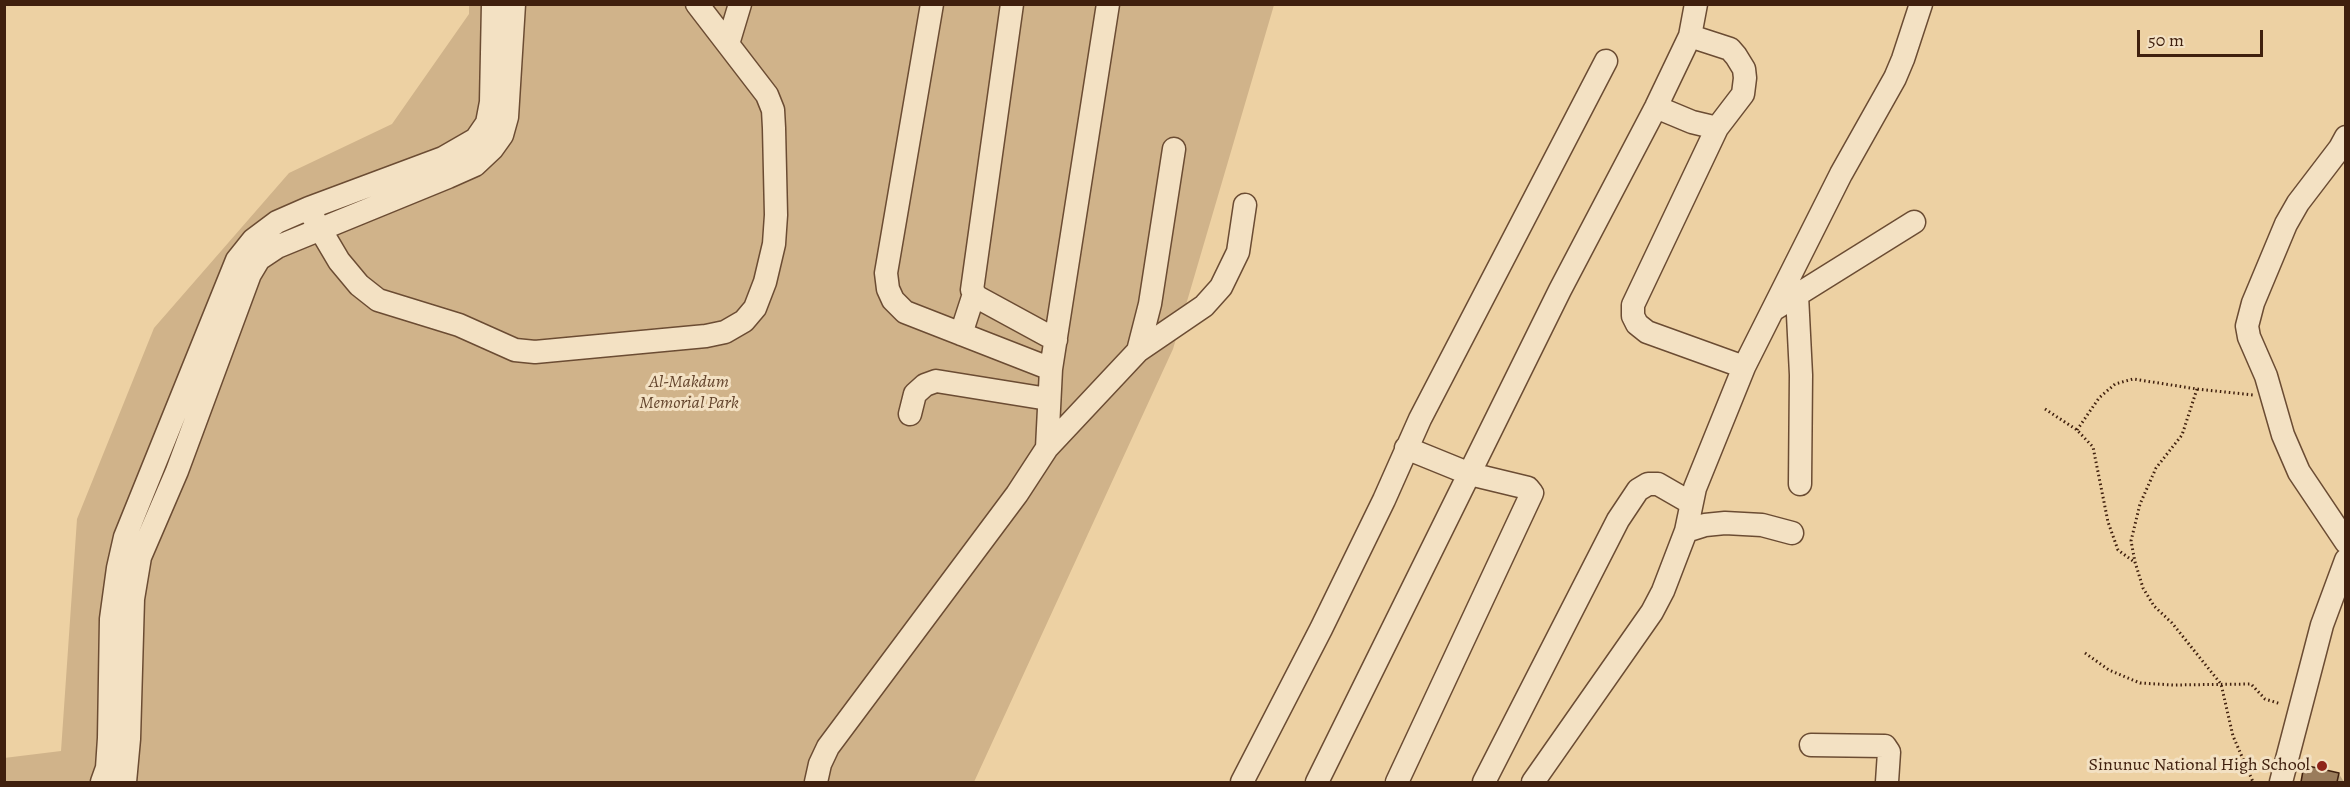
<!DOCTYPE html>
<style>
body{margin:0}
#map{position:relative;width:2350px;height:787px;overflow:hidden;background:#edd1a3;font-family:Alegreya,serif}
canvas{display:block}
.frame{position:absolute;inset:0;border:6px solid #40200e;pointer-events:none}
.scale{position:absolute;left:2137px;top:30px;width:126px;height:27px;box-sizing:border-box;border:3px solid #40200e;border-top:0;padding-left:8px;font-size:18px;line-height:21px;white-space:nowrap;color:#40200e;-webkit-text-stroke:4px #f3e1c3;paint-order:stroke}
</style>
<div id="map">
<canvas width="2350" height="787"></canvas>
<div class="frame"></div>
<div class="scale">50 m</div>
</div>
<script>
const c = document.querySelector('canvas').getContext('2d');
c.lineJoin = 'round';
function paint(path, color) { c.fillStyle = color; c.fill(path, 'evenodd'); }
const toPath = rows => new Path2D(rows.map(r => 'M' + r).join(''));
function trace(path, color, width, dash) { c.strokeStyle = color; c.lineWidth = width; c.lineCap = dash ? 'butt' : 'round'; c.setLineDash(dash || []); c.stroke(path); }
function label(font, color, halo, rows, align = 'center') {
  c.font = font + ' Alegreya,serif'; c.lineWidth = 6; c.setLineDash([]); c.textBaseline = 'middle'; c.strokeStyle = halo; c.fillStyle = color; for (const [text, x, y, turn = 0] of rows) {
    c.save(); c.translate(x, y); c.rotate((+turn || 0) * Math.PI / 180); c.textAlign = isNaN(turn) ? turn : align; if (halo) c.strokeText(text, 0, 0); c.fillText(text, 0, 0); c.restore();
  }
}
paint(toPath([
 [469,5,1274,5,1173,349,974,782,5,782,4,758,61,751,77,519,154,328,289,173,392,124,469,14]
]), '#d0b38a');
paint(toPath([
 [2306,767,2339,774,2344,782,2302,782]
]), '#0003');
const building = toPath([
 [2304,765,2339,773,2337,782,2301,782,2304,765]
]);
paint(building, '#9a7c5b');
trace(building, '#40200e', 1.5);
const minor = toPath([
 [932,4,886,273,888,289,893,300,905,312,1051,369],
 [1012,4,972,290,977,297,1056,340],
 [728,44,740,4],
 [1656,107,1692,122,1717,128,1743,94,1745,78,1744,69,1736,56,1730,49,1690,36],
 [1717,128,1633,305,1633,316,1637,324,1647,332,1744,367],
 [2346,137,2340,148,2298,203,2286,224,2253,303,2247,326,2249,337,2266,376,2283,435,2299,472,2346,542],
 [313,217,339,261,359,285,378,300,459,325,515,350,535,352,706,336,725,332,744,321,755,308,765,282,774,244,776,215,774,128,773,110,767,95,697,4],
 [1797,295,1914,222],
 [1773,310,1797,295,1801,375,1800,484],
 [961,334,974,294],
 [1138,351,1204,306,1221,287,1238,252,1245,205],
 [910,414,915,394,925,385,936,381,1048,399],
 [1047,448,1138,351,1150,304,1174,149],
 [1686,531,1705,525,1725,523,1762,525,1792,533],
 [1811,745,1885,746,1889,752,1887,782],
 [102,782,107,768,109,738,111,619,118,568,125,537,237,260,253,240,277,222,309,208,443,158,476,139,487,123,491,102,493,4],
 [125,782,129,739,133,599,140,557,177,471,250,274,259,259,277,247,448,177,475,165,492,149,502,135,507,117,514,4],
 [816,782,820,764,828,747,1017,494,1047,448,1051,369,1108,4],
 [1242,782,1321,629,1384,500,1420,419,1606,61],
 [1317,782,1560,290,1656,107,1690,36,1696,4],
 [1397,782,1532,493,1528,488,1470,474,1406,448],
 [1484,782,1618,520,1638,490,1648,484,1658,484,1691,503],
 [1533,782,1652,612,1663,591,1686,531,1695,488,1744,367,1841,174,1895,78,1903,59,1921,4],
 [2281,782,2322,625,2346,560]
]);
trace(minor, '#6b4c33', 25);
trace(toPath([
 [2197,389,2182,435,2156,468,2140,504,2131,541,2135,562,2143,588,2154,606,2172,623,2221,684,2233,736,2253,782],
 [2045,409,2077,430,2093,447,2108,522,2118,550,2133,561],
 [2077,430,2099,398,2115,384,2133,379,2197,389,2253,395],
 [2085,653,2109,670,2140,683,2173,685,2251,684,2265,699,2281,704]
]), '#40200e', 3, [1.5, 3]);
trace(minor, '#f3e1c3', 22);
for (const [x, y, r, color] of [
 [2322,766,6,"#8f2418"]
]) { const dot = new Path2D(); dot.arc(x, y, r, 0, 2 * Math.PI); c.fillStyle = color; c.fill(dot); trace(dot, '#f3e1c3', 2); }
label('italic 18px', '#64452d', '#f3e1c3', [
 ["Al-Makdum",689,383],
 ["Memorial Park",689,404]
]);
label('18px', '#40200e', '#f3e1c3', [
 ["Sinunuc National High School",2310,766]
], 'right');
</script>
